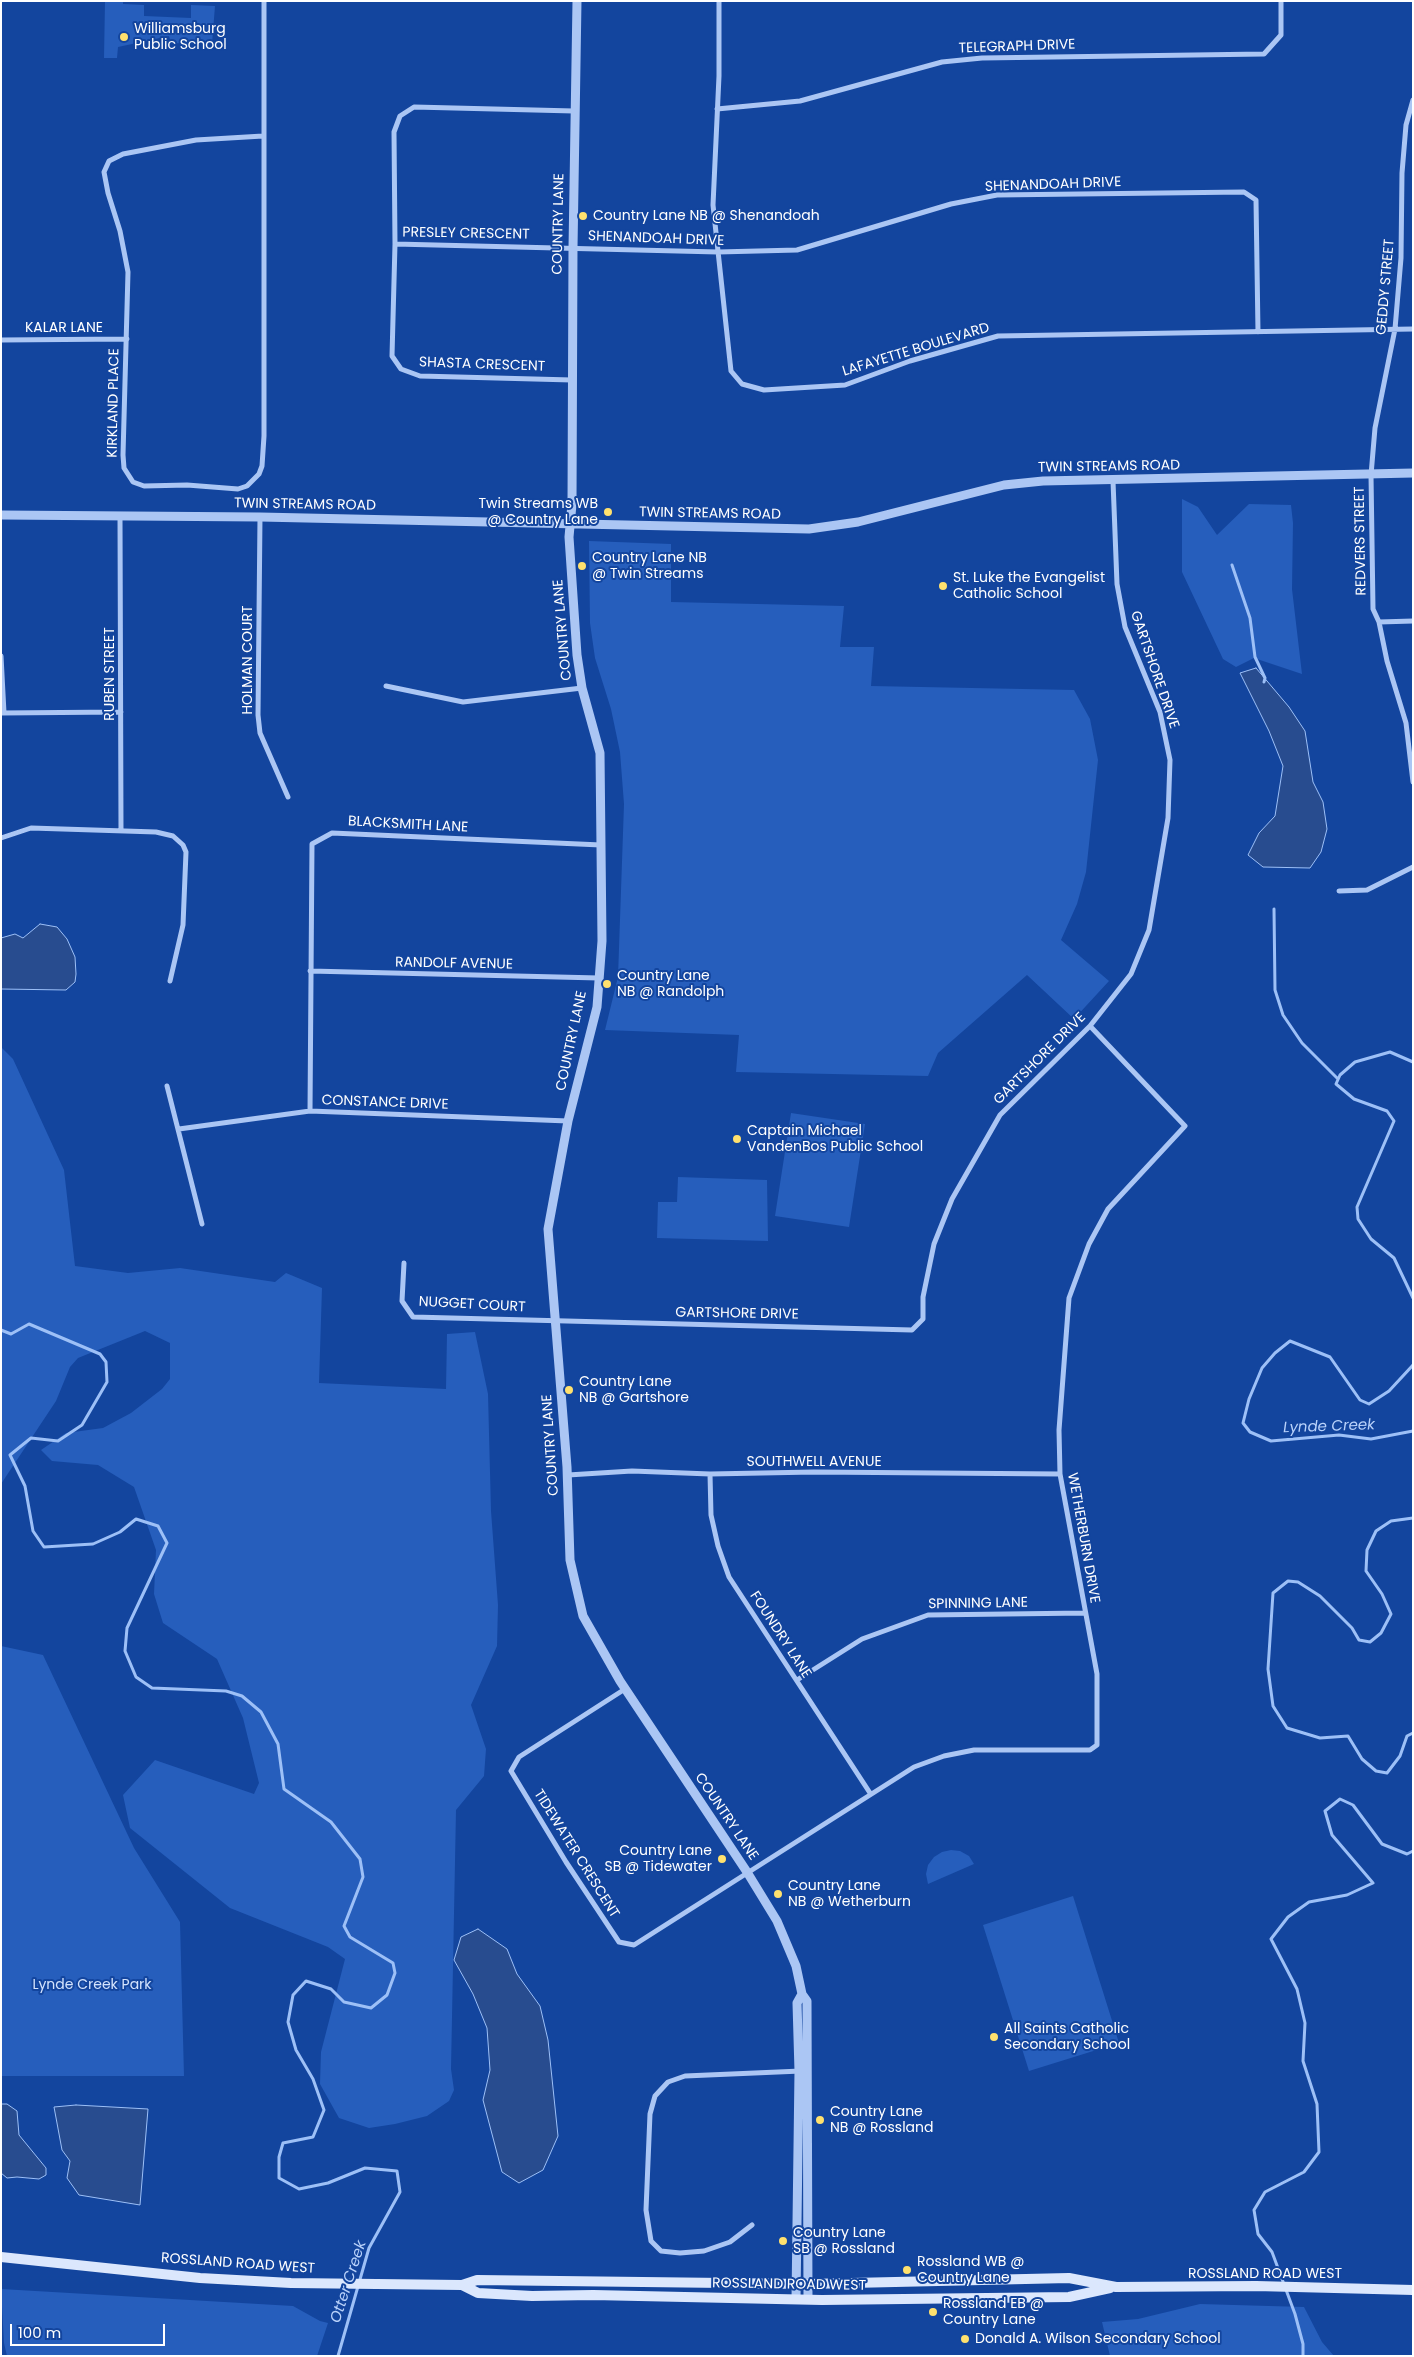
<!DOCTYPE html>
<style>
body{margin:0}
#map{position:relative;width:1414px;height:2357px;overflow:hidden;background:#13459e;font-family:Poppins,sans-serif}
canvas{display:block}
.frame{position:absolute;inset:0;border:2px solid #fff;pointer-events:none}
.scale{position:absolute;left:10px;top:2324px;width:155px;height:22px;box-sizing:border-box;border:2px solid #fff;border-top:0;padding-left:6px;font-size:15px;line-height:18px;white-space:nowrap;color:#fff;-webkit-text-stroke:4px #13459e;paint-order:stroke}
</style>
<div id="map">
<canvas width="1414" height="2357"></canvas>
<div class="frame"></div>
<div class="scale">100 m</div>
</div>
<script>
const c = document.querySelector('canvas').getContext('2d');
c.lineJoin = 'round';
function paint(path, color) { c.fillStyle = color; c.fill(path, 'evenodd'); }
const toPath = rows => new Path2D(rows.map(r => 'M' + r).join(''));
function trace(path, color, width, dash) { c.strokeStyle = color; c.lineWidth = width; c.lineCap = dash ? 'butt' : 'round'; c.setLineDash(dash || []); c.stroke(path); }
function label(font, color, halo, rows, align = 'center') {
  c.font = font + ' Poppins,sans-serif'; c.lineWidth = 4; c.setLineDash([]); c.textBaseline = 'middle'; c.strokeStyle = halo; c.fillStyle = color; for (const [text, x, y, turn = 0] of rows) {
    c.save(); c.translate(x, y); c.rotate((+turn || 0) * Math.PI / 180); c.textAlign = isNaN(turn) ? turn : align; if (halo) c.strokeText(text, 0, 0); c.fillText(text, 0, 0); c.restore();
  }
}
paint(toPath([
 [105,1,123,1,123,4,144,5,144,16,191,18,191,5,215,6,212,44,171,43,169,36,118,47,117,58,104,58],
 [1182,499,1198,507,1217,535,1249,504,1291,505,1293,523,1292,589,1302,674,1254,658,1236,667,1223,659,1182,572],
 [589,541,671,544,671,602,844,606,840,647,874,647,871,686,1074,690,1090,719,1098,760,1086,872,1077,904,1061,940,1109,981,1074,1019,1027,975,938,1053,928,1076,736,1072,739,1035,605,1030,618,977,624,804,620,752,611,709,595,658,590,623],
 [1,1047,13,1059,64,1170,75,1266,128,1273,180,1268,275,1282,286,1273,322,1288,319,1383,446,1389,447,1334,475,1332,488,1394,491,1511,498,1605,497,1646,471,1705,486,1749,484,1776,456,1810,451,2069,454,2090,449,2101,427,2116,395,2124,369,2128,339,2118,320,2084,321,2052,345,1959,328,1947,230,1908,130,1828,123,1795,155,1760,254,1794,259,1783,243,1718,217,1659,163,1623,154,1594,156,1550,134,1487,98,1465,52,1461,41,1450,66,1433,103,1428,131,1413,162,1389,170,1379,170,1343,145,1331,78,1358,70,1367,56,1401,1,1484],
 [791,1113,865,1124,849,1227,775,1216],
 [678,1177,767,1180,768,1241,657,1238,658,1202,677,1202],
 [1,1646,43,1655,134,1848,180,1922,184,2076,1,2076],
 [951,1850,960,1851,969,1856,974,1864,928,1884,926,1874,928,1865,934,1857,942,1852],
 [1073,1896,1119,2043,1029,2071,983,1925],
 [1,2289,293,2306,320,2321,328,2323,317,2356,7,2356,4,2343],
 [1200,2304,1304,2307,1322,2342,1334,2356,1110,2356,1102,2322,1138,2319]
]), '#265ebc');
const water = toPath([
 [1256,668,1289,707,1305,731,1313,782,1323,802,1327,829,1321,852,1310,868,1263,867,1248,855,1259,833,1275,816,1283,766,1269,731,1240,673,1256,668],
 [40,924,57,927,67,939,75,957,76,974,75,982,66,990,1,989,1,938,15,934,23,938,40,924],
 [478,1929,507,1949,517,1974,540,2006,548,2040,558,2136,543,2170,519,2183,502,2172,483,2100,490,2070,487,2028,473,1994,454,1960,461,1937,478,1929],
 [1,2104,7,2104,17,2111,19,2135,46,2168,46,2175,39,2179,17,2177,7,2178,1,2173,1,2104],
 [76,2105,148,2109,140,2205,79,2195,67,2178,70,2161,62,2150,54,2107,76,2105]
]);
paint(water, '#284c8f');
trace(water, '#9dc0f7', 1);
trace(toPath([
 [1232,565,1250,618,1255,657,1265,678,1264,682],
 [1274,909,1275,990,1283,1015,1302,1043,1338,1079],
 [1413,1062,1390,1052,1355,1062,1340,1075,1336,1084,1354,1099,1387,1111,1394,1121,1357,1207,1358,1219,1371,1239,1394,1258,1413,1298],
 [1,1330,11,1334,29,1324,100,1354,106,1362,107,1382,82,1425,58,1441,31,1438,10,1455,25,1486,33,1531,44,1547,93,1544,120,1532,136,1519,158,1526,167,1543,127,1628,125,1651,136,1677,152,1688,226,1691,242,1696,261,1712,278,1744,284,1789,331,1822,360,1859,363,1877,344,1926,350,1937,393,1963,395,1973,387,1995,371,2008,344,2002,331,1989,306,1981,293,1995,288,2022,296,2050,313,2079,324,2110,313,2137,283,2143,279,2157,279,2178,299,2189,328,2183,365,2168,397,2171,400,2192,369,2248,338,2356],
 [1413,1365,1389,1391,1369,1404,1360,1400,1330,1357,1290,1341,1275,1353,1262,1368,1249,1399,1243,1423,1250,1432,1271,1441,1339,1435,1371,1439,1413,1431],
 [1413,1518,1391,1521,1376,1531,1367,1550,1366,1571,1382,1594,1391,1614,1381,1633,1370,1642,1359,1640,1352,1628,1320,1596,1298,1582,1288,1581,1273,1593,1268,1669,1273,1706,1287,1728,1320,1738,1348,1736,1362,1759,1376,1771,1387,1773,1400,1756,1407,1736,1413,1733],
 [1303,2356,1303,2344,1295,2314,1272,2252,1258,2234,1254,2210,1265,2192,1304,2172,1319,2152,1317,2104,1303,2061,1305,2023,1297,1989,1271,1939,1288,1917,1309,1902,1347,1895,1373,1883,1332,1835,1325,1811,1340,1799,1353,1805,1382,1844,1407,1854,1413,1851]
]), '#9dc0f7', 3);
trace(toPath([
 [719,1,719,76,713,205,731,371,742,384,764,390,845,385,910,361,998,336,1413,329],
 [1413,100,1406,125,1402,173,1401,258,1395,329,1375,428,1371,475,1373,609,1379,622,1387,661,1406,723,1413,782],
 [717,109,800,101,942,62,982,58,1264,54,1281,35,1281,1],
 [263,136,196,140,123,154,109,161,104,172,108,193,120,231,128,272,123,455,124,468,133,482,144,486,187,485,238,489,247,486,259,474,262,466,264,436,264,1],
 [395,244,718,252,797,250,951,204,997,195,1244,192,1256,200,1258,332],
 [1,340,127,339],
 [572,380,420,376,401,369,392,356,395,244,394,132,400,116,414,107,574,111],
 [120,516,121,831],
 [260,517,258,715,260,733,288,797],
 [1379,622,1413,621],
 [1,656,4,713],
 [386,686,463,702,582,688],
 [1,713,121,712],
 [1,838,31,828,156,832,173,836,183,845,186,852,183,925,170,981],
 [1339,891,1367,890,1413,867],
 [310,971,599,978],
 [167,1086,202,1224],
 [568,1121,310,1111,312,844,332,833,601,845],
 [179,1129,310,1111],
 [404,1263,402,1301,413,1317,912,1330,923,1319,923,1297,934,1244,952,1199,1000,1115,1090,1026,1131,974,1149,930,1168,818,1170,760,1160,712,1125,627,1117,584,1113,481],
 [710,1474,711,1515,718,1546,729,1577,870,1793],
 [568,1475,632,1471,710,1474,814,1472,1060,1474],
 [797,1680,862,1639,928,1615,1085,1613],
 [625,1689,519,1757,511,1771,566,1862,619,1942,634,1945,914,1767,944,1756,974,1750,1090,1750,1097,1745,1097,1674,1060,1474,1059,1430,1069,1298,1089,1244,1108,1209,1185,1126,1090,1026],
 [752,2225,730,2242,704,2251,680,2253,661,2251,651,2241,646,2210,650,2114,655,2096,668,2082,685,2076,801,2071]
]), '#abc6f4', 5);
trace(toPath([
 [577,1,573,248,572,504,569,537,577,655,582,688,600,753,602,941,597,1007,568,1121,548,1229,567,1467,570,1560,583,1616,620,1681,747,1872,777,1921,796,1966,802,1994,807,2001,808,2299],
 [1,515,260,517,809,529,858,522,1004,485,1043,481,1413,473],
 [796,2299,799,2071,797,2003,802,1994]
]), '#abc6f4', 9);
trace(toPath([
 [1,2257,200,2278,291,2283,462,2285,477,2280,808,2284,1069,2278,1116,2287,1256,2286,1413,2290],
 [462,2285,478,2293,532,2296,593,2295,822,2300,1069,2297,1110,2288]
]), '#dbe7fd', 10);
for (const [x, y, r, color] of [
 [124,37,5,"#ffe16e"],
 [583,216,5,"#ffe16e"],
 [608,512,5,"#ffe16e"],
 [582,566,5,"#ffe16e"],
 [943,586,5,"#ffe16e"],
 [607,984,5,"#ffe16e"],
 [737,1139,5,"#ffe16e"],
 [569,1390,5,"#ffe16e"],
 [722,1859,5,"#ffe16e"],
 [778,1894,5,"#ffe16e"],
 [994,2037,5,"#ffe16e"],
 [820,2120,5,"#ffe16e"],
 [783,2241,5,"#ffe16e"],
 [907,2270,5,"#ffe16e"],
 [933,2312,5,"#ffe16e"],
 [965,2339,5,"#ffe16e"]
]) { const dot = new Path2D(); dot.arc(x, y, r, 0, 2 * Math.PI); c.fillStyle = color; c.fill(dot); trace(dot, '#13459e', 2); }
label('14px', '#fff', '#13459e', [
 ["Williamsburg",134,29],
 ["Public School",134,45],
 ["Country Lane NB @ Shenandoah",593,216],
 ["Twin Streams WB",598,504,"right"],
 ["@ Country Lane",598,520,"right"],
 ["Country Lane NB",592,558],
 ["@ Twin Streams",592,574],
 ["St. Luke the Evangelist",953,578],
 ["Catholic School",953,594],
 ["Country Lane",617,976],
 ["NB @ Randolph",617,992],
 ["Captain Michael",747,1131],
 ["VandenBos Public School",747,1147],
 ["Country Lane",579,1382],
 ["NB @ Gartshore",579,1398],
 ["Country Lane",712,1851,"right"],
 ["SB @ Tidewater",712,1867,"right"],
 ["Country Lane",788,1886],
 ["NB @ Wetherburn",788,1902],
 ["All Saints Catholic",1004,2029],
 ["Secondary School",1004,2045],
 ["Country Lane",830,2112],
 ["NB @ Rossland",830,2128],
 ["Country Lane",793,2233],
 ["SB @ Rossland",793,2249],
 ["Rossland WB @",917,2262],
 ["Country Lane",917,2278],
 ["Rossland EB @",943,2304],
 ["Country Lane",943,2320],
 ["Donald A. Wilson Secondary School",975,2339]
], 'left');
label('14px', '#fff', '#13459e', [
 ["TELEGRAPH DRIVE",1017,47,-2],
 ["SHENANDOAH DRIVE",1053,185,-2],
 ["COUNTRY LANE",559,224,-89],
 ["PRESLEY CRESCENT",466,234,1],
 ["SHENANDOAH DRIVE",656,239,2],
 ["GEDDY STREET",1386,287,-85],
 ["KALAR LANE",64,328],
 ["LAFAYETTE BOULEVARD",916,350,-17],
 ["SHASTA CRESCENT",482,365,2],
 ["KIRKLAND PLACE",114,403,-89],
 ["TWIN STREAMS ROAD",1109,467,-1],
 ["TWIN STREAMS ROAD",305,505,1],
 ["TWIN STREAMS ROAD",710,514,1],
 ["REDVERS STREET",1361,541,-91],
 ["COUNTRY LANE",563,630,-95],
 ["HOLMAN COURT",248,660,-90],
 ["GARTSHORE DRIVE",1154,670,71],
 ["RUBEN STREET",110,674,-90],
 ["BLACKSMITH LANE",408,825,3],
 ["RANDOLF AVENUE",454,964,1],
 ["COUNTRY LANE",572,1041,-78],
 ["GARTSHORE DRIVE",1040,1059,-45],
 ["CONSTANCE DRIVE",385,1103,2],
 ["NUGGET COURT",472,1305,3],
 ["GARTSHORE DRIVE",737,1314,1],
 ["COUNTRY LANE",551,1445,-94],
 ["SOUTHWELL AVENUE",814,1462],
 ["WETHERBURN DRIVE",1083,1538,80],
 ["SPINNING LANE",978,1604,-1],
 ["FOUNDRY LANE",780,1635,57],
 ["COUNTRY LANE",726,1817,56],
 ["TIDEWATER CRESCENT",576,1854,58],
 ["ROSSLAND ROAD WEST",238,2264,4],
 ["ROSSLAND ROAD WEST",1265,2274],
 ["ROSSLAND ROAD WEST",789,2285,1]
]);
label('14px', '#d3e3fd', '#13459e', [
 ["Lynde Creek Park",92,1985]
]);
label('italic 15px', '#b8d1fa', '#13459e', [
 ["Lynde Creek",1329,1427,-2],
 ["Otter Creek",349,2282,-72]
]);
</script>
